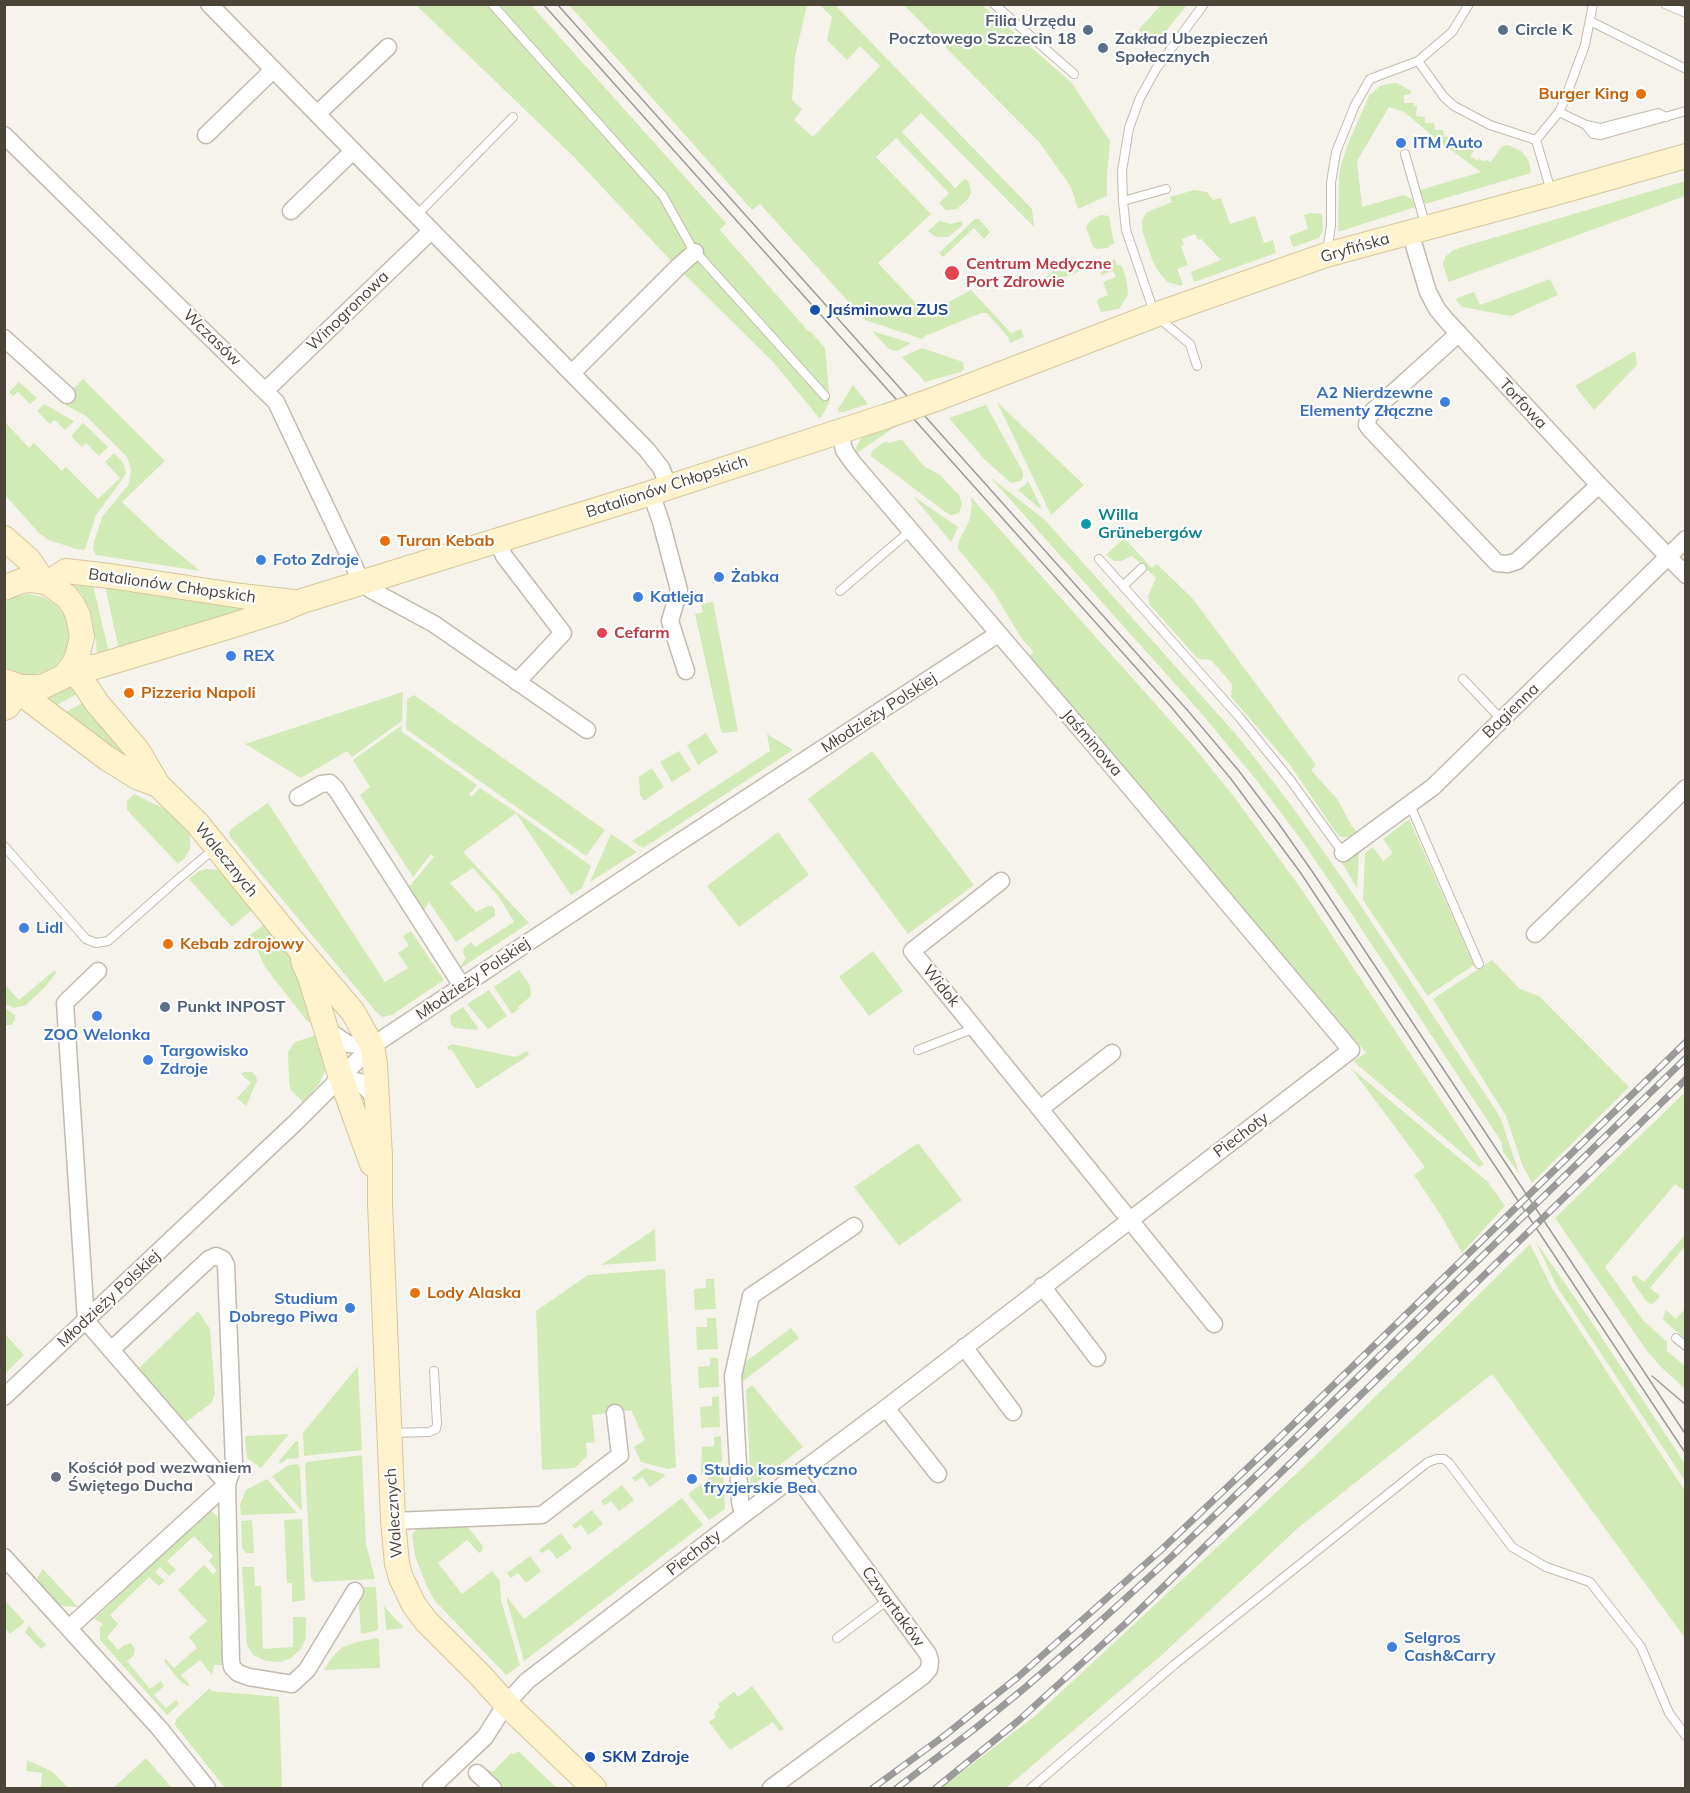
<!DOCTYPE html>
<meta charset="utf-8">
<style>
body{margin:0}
#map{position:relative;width:1690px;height:1793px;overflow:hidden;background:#f6f3ec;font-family:Mulish,sans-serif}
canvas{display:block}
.frame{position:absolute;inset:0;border:6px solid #4b4439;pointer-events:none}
</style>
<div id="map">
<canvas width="1690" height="1793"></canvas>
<div class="frame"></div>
</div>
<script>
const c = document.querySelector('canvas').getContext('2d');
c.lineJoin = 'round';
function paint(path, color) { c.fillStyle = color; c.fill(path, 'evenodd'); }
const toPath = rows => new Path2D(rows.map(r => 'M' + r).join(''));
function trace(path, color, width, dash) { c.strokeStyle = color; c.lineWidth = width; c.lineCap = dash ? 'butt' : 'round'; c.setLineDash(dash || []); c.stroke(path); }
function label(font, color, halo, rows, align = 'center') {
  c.font = font + ' Mulish,sans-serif'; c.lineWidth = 4.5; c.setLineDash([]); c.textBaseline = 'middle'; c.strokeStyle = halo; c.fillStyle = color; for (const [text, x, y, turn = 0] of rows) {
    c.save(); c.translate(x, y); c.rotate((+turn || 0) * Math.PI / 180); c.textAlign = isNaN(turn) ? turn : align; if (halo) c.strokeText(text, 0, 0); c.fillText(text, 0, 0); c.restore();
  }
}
paint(toPath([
 [416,5,531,5,726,223,720,230,808,331,810,331,825,348,830,401,820,419,773,362,674,264,573,156],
 [569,5,807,5,795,57,792,100,802,109,794,120,813,137,880,66,860,46,847,60,827,40,832,17,820,5,835,5,1032,209,1034,227,921,113,902,132,955,188,965,179,968,181,970,185,971,193,968,199,957,209,946,210,939,203,949,193,896,138,876,157,931,214,878,263,926,314,971,290,1011,333,1021,329,1024,337,1010,343,1008,337,987,313,981,313,925,336,922,339,865,320,760,204,752,210],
 [904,5,982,5,1071,82,1110,141,1107,175,1107,196,1078,209,1071,187,1039,142],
 [1161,5,1187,5,1155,45,1140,32,1139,29],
 [1397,83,1411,91,1411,94,1404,95,1404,103,1414,103,1414,106,1417,106,1416,116,1425,117,1425,123,1434,123,1435,130,1443,130,1444,137,1451,136,1452,144,1479,144,1470,156,1478,161,1479,158,1484,162,1486,160,1491,162,1502,146,1508,145,1521,151,1526,157,1529,162,1531,173,1425,204,1420,190,1481,172,1439,141,1404,112,1389,107,1357,161,1362,207,1404,195,1412,199,1415,207,1338,232,1339,176,1341,165,1348,144,1369,96,1380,86,1388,84],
 [1685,181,1685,196,1449,282,1446,274,1443,264,1445,257,1452,251,1459,248],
 [1194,190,1207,192,1213,200,1221,198,1230,224,1255,216,1264,243,1273,240,1276,253,1194,282,1191,272,1221,260,1201,239,1198,240,1195,234,1182,239,1184,245,1181,246,1188,265,1177,269,1183,284,1181,286,1167,282,1158,271,1152,259,1142,230,1142,221,1146,213,1150,211,1172,202,1170,197],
 [1310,213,1322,214,1323,230,1319,238,1293,247,1289,236,1308,229,1304,215],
 [1100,215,1109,216,1114,243,1107,248,1097,249,1093,247,1086,227,1090,221],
 [975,219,979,219,990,232,984,239,974,228,943,257,939,253],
 [939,221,951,224,962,221,962,226,948,237,936,237,928,231],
 [1115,260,1117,265,1122,266,1127,282,1128,295,1119,309,1101,312,1097,302,1098,299,1108,295,1103,282,1116,277,1113,271,1101,275,1100,269,1108,261],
 [1083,270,1051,282,1046,282,1043,280,1053,271],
 [1550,279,1558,295,1511,316,1462,307,1455,299,1474,292,1480,305],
 [872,331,911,343,897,351,890,350],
 [922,348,963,362,964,369,961,372,925,382,902,357],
 [1635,351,1637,365,1594,410,1575,386],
 [83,379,165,461,122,502,159,537,200,571,96,555,93,549,94,542,102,517,129,484,131,469,127,457,86,416,60,402],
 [19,382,37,398,30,404,18,392,13,396,9,392],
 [853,385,868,404,844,412,839,412,838,409],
 [997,402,1084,485,1051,515],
 [44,404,74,421,65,430,55,420,50,424,37,411],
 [986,405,1023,472,1023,478,1020,481,1011,483,984,459,949,418],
 [5,422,29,448,34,443,62,471,66,467,98,499,120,478,105,462,114,453,123,463,126,473,124,477,96,515,85,549,81,550,73,548,49,540,40,534,5,495,6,492,4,490],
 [83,423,108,447,99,456,86,443,82,447,71,436],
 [895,424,896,426,857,453,856,447,862,437],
 [899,440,902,440,924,466,940,475,959,495,962,504,959,513,951,515,944,511,871,456,872,451,884,442,890,443],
 [990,477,1045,520,1240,739,1291,805,1349,888,1491,1103,1501,1119,1519,1173,1523,1179,1503,1152,1501,1141,1351,913,1302,841,1258,782,1202,714],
 [1028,481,1041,507,1040,508,1039,508,1018,490,1026,484],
 [913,496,958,527,951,542],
 [970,496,1192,745,1232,794,1302,890,1484,1165,1479,1167,1353,1061,1366,1053,1028,656,1034,652,1022,639,993,591,958,549,959,541,970,519,972,503],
 [1124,538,1152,568,1157,564,1193,599,1316,765,1311,770,1338,800,1351,825,1358,833,1348,837,1341,837,1335,831,1290,765,1231,697,1232,684,1211,660,1198,659,1149,604,1148,596,1156,578,1132,556,1121,561,1114,561,1106,555],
 [71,582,93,585,109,653,97,656,96,641,89,608,82,594],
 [105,586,251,609,119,650],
 [28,594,43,597,56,605,66,617,68,624,69,639,65,654,55,666,41,673,26,675,11,671,5,667,5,603,13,597],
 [713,602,738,731,723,733,721,731,695,614,703,612,701,604],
 [75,685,79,693,55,706,46,699,49,695],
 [403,692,402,721,352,757,347,751,301,778,245,744],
 [414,695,605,830,586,856,406,729,407,699],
 [84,702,127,754,130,761,64,713],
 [402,725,401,731,477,785,469,794,472,796,480,788,516,812,591,866,582,888,571,895,516,813,463,852,529,923,458,970,466,958,463,953,464,948,471,942,475,947,514,922,499,897,473,868,450,883,476,912,488,906,492,906,495,909,495,916,456,942,429,902,422,913,407,889,434,857,431,854,413,877,360,795,370,787,353,760],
 [706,733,718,752,698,765,687,745],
 [767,734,793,750,643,848,632,841,770,751],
 [679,751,691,770,672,782,660,762],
 [872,751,974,885,908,934,808,799],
 [652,768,664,787,644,801,640,795,639,777],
 [134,794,169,811,187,828,190,835,190,849,185,858,178,864,127,810,127,801],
 [268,803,385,982,408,968,398,953,409,946,403,936,411,931,444,980,392,1015,383,1017,378,1014,230,837,229,833,232,828],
 [1409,819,1474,965,1429,995,1427,995,1363,900,1365,853,1373,847,1383,861,1393,853,1383,839],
 [778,832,809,875,739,927,707,886],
 [611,834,637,852,590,882],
 [1359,851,1357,888,1342,863],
 [206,869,218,870,225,873,254,908,232,927,189,879,199,871],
 [267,923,282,944,294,965,300,981,312,1023,307,1021,265,967,257,950,244,939],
 [873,951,903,991,869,1016,839,977],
 [1492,960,1520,989,1539,996,1629,1087,1532,1183,1522,1164,1506,1116,1433,999],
 [55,970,56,973,45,987,26,1005,14,1008,5,1004,5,985,19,1000],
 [519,970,530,985,531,996,518,1007,519,1009,512,1014,494,987],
 [489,990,507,1016,488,1029,467,1004],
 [463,1007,478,1028,477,1030,455,1028,451,1024,450,1017,452,1014],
 [5,1008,15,1015,15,1020,12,1025,5,1025],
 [320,1034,327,1063,325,1071,319,1084,303,1102,291,1090,289,1083,288,1052,295,1042],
 [452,1044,516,1057,527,1051,529,1055,477,1089,451,1049,448,1050,447,1047],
 [1351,1068,1488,1182,1505,1206,1462,1253,1442,1217,1414,1175,1425,1167],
 [244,1072,252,1072,256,1076,257,1081,246,1106,237,1098,251,1083,241,1074],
 [1685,1092,1686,1171,1684,1173,1685,1175,1685,1191,1675,1184,1605,1267,1643,1320,1667,1342,1667,1351,1685,1366,1685,1389,1660,1366,1647,1351,1555,1218],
 [918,1143,962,1200,899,1246,854,1187],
 [655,1229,656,1261,601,1265],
 [1685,1235,1685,1246,1650,1288,1659,1295,1659,1298,1652,1304,1647,1302,1632,1281,1632,1277,1635,1275,1644,1282],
 [1536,1242,1589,1318,1685,1464,1685,1481,1556,1285],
 [1530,1244,1552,1288,1685,1491,1685,1638,1492,1374,1298,1528,1164,1653,1006,1788,941,1788,1035,1716,1311,1460],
 [665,1269,676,1467,668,1469,641,1462,634,1447,645,1440,631,1410,592,1415,595,1442,586,1443,587,1456,575,1468,542,1470,536,1311,588,1275],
 [706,1279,714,1279,716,1309,695,1310,694,1289,706,1288],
 [1685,1309,1685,1326,1684,1328,1685,1329,1685,1338,1665,1322,1663,1318,1666,1310,1676,1319],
 [198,1311,210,1329,215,1394,211,1403,185,1423,139,1368],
 [707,1318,716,1318,718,1349,697,1350,696,1327,707,1327],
 [791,1328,799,1338,738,1385,744,1363],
 [5,1334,24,1355,5,1374],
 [710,1358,718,1358,719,1387,699,1388,698,1367,710,1366],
 [358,1366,362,1450,304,1456,303,1433],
 [752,1385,803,1447,751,1487,746,1390],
 [719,1396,720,1427,701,1428,700,1407,712,1406,712,1397],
 [289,1434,261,1468,247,1458,245,1436],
 [721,1436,722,1461,701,1476,702,1447,714,1446,714,1437],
 [296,1441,298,1441,299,1458,287,1459,280,1464,279,1461],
 [362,1455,366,1544,375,1579,314,1582,311,1578,305,1466,306,1462],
 [298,1464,300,1468,302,1511,272,1476,289,1465],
 [645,1468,664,1474,665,1476,650,1487,642,1477,635,1482,632,1478],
 [716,1473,723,1476,725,1509,709,1520,688,1494],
 [267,1479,297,1513,241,1515,240,1504,246,1490],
 [622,1485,634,1500,619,1511,611,1501,604,1506,601,1501],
 [682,1498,703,1525,524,1661,507,1601,507,1597,524,1619],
 [592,1510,603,1524,588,1535,581,1525,575,1529,572,1525],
 [211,1511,217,1516,218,1521,223,1665,214,1665,212,1675,200,1660,181,1675,190,1685,187,1686,177,1678,165,1662,165,1658,174,1668,197,1648,189,1637,207,1621,178,1590,204,1565,213,1574,217,1571,209,1561,213,1556,194,1536,167,1561,176,1570,169,1576,160,1567,155,1572,165,1581,159,1586,149,1577,110,1615,118,1624,107,1637,118,1650,124,1645,131,1643,135,1649,134,1655,127,1661,150,1689,161,1681,164,1686,154,1695,166,1708,176,1700,179,1704,167,1715,100,1640,100,1627,103,1624,94,1619,205,1513],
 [302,1519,305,1600,292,1602,292,1583,287,1583,284,1520],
 [252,1520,254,1553,246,1553,242,1548,241,1521],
 [465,1524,483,1546,482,1551,479,1553,467,1540,438,1563,462,1594,492,1571,500,1581,501,1600,520,1665,506,1675,435,1601,427,1587,415,1556,412,1534,421,1525],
 [561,1533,572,1548,557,1559,549,1549,542,1553,539,1550],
 [530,1556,541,1571,526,1583,518,1573,511,1578,507,1573],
 [242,1567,254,1567,255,1586,261,1586,263,1649,293,1647,293,1617,306,1617,306,1638,301,1649,291,1658,281,1662,266,1661,253,1655,247,1645],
 [43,1569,78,1607,62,1606,54,1600,39,1583,37,1578],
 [358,1587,376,1587,378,1629,375,1631,361,1634],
 [4,1600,25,1622,10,1634,5,1628],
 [384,1606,404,1628,386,1630],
 [29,1626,46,1645,41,1649,25,1632],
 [377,1638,379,1640,380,1668,324,1670,331,1659,341,1648,357,1642],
 [752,1686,784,1729,780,1731,773,1722,730,1750,709,1722,716,1717,714,1713,720,1707,718,1704,734,1692,738,1697],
 [210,1688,211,1691,279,1697,282,1788,225,1788,175,1725,176,1719],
 [518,1751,557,1788,503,1788,490,1775,487,1769,493,1772,511,1753,514,1754],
 [146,1758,172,1788,113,1788],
 [27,1760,53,1772,68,1788,41,1788,42,1773,26,1771]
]), '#d2eab5');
const lane = toPath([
 [492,4,663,196,692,248,825,396],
 [994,4,1074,74],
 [1665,4,1686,13],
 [1590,21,1686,69],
 [1418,61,1444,97,1454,106,1490,125,1536,140],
 [1559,112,1586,125,1593,134,1601,135,1686,111],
 [1586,125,1600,128,1658,113,1666,117],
 [1536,140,1559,112,1565,99,1585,45,1593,4],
 [1536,140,1551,191],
 [1405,154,1426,227],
 [1123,201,1166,189],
 [416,216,513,117],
 [1327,252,1331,225,1331,183,1336,152,1355,105,1370,79,1418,61,1452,32,1469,4],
 [1197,366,1190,344,1155,315,1126,230,1123,201,1122,171,1129,128,1140,98,1156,69,1204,4],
 [1099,559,1240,718,1291,781,1343,853],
 [1123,586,1142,568],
 [840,591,910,531],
 [1463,679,1502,720],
 [1410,805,1479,964],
 [4,846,86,939,96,943,108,941,177,880,214,849],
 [918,1050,975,1028],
 [1676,1338,1686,1346],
 [390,1433,429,1432,436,1429,437,1424,434,1371],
 [837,1638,888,1600],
 [1031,1788,1174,1665,1428,1462,1437,1459,1444,1459,1449,1463,1512,1547,1546,1567,1590,1582,1641,1647,1669,1713,1686,1736]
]);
const street = toPath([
 [209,4,647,450,661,468,669,487],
 [317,114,388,47],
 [4,135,276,402,362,583,373,591,434,624,587,730],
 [206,135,273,70],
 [291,211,353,151],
 [1410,232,1428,292,1437,309,1447,321,1599,485,1686,575],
 [1458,334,1373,411,1368,418,1367,425,1370,429,1497,563,1508,564,1517,561,1599,485],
 [4,338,67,395],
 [572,373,678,267,695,252],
 [265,391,431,231],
 [651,493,661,522,679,590,670,621,686,671],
 [498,541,504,556,563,633,517,682],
 [298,797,321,784,330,783,336,789,462,986],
 [1343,853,1433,787,1686,539],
 [1001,881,912,951,1214,1324],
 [1535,934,1686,788],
 [98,971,65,1003,86,1321,227,1484],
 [326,1026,332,1033,348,1044,372,1046],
 [341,1078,360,1082,371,1093,376,1104],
 [1040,1109,1112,1053],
 [1042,1286,1097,1358],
 [964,1347,1013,1412],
 [111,1350,209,1259,216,1256,223,1259,226,1265,234,1464,227,1484,231,1660,232,1667,238,1673,249,1677,292,1684,307,1670,355,1591],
 [4,1397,295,1123,372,1046,655,858,998,634],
 [886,1408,938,1474],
 [743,1515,740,1501,733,1376,751,1296,854,1226],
 [393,1521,542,1515,620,1455,615,1413],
 [4,1557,160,1729,207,1788],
 [69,1628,227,1484],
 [477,1773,493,1788],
 [431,1788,485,1737,506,1704,527,1681,743,1515,886,1408,1351,1050,1128,785,853,463,844,450,840,431],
 [771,1788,923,1676,929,1669,930,1661,928,1654,796,1475]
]);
const secondary = toPath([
 [933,400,1155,315,1326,255,1552,194,1686,156],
 [4,538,29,560,43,581],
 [48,583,66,571,110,576,241,596,294,602],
 [4,588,21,581,32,580,48,583,67,597,73,605,78,615,82,637,77,657,72,667,63,677,42,687,21,687,4,681],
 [72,667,95,667,224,628,281,610,299,602,651,493,887,416],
 [70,669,83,682,97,703,138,751,158,785,197,823,290,938,353,1012,372,1046,375,1064,380,1157,380,1203,393,1521,397,1564,401,1578,414,1605,426,1621,480,1675,506,1704,594,1788],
 [24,687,31,701,108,759,137,777,158,785],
 [4,708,8,706,21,687],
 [303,961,310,977,341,1078,372,1164]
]);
trace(lane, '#c2bbae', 10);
trace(street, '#c2bbae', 19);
trace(secondary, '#d6c79b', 26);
trace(lane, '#fff', 8);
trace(street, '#fff', 16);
trace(secondary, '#fff3cd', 24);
trace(toPath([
 [543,4,1172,708,1231,779,1300,872,1686,1454],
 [557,4,1189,712,1239,771,1279,824,1314,874,1686,1435],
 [1652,1376,1686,1405]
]), '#9a9a9a', 1.5);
const rail = toPath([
 [873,1788,944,1736,1018,1677,1161,1550,1278,1439,1686,1042],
 [897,1788,977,1727,1027,1686,1082,1638,1170,1558,1286,1447,1686,1058],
 [936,1788,1018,1721,1125,1624,1686,1079]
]);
trace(rail, '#9a9a9a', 7);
trace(rail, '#fff', 4.5, [14]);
const secondaryBridge = toPath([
 [887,416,933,400]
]);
trace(secondaryBridge, '#d6c79b', 26, []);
trace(secondaryBridge, '#fff3cd', 24);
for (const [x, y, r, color] of [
 [1088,30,6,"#5c6f8a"],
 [1503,30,6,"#5c6f8a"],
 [1103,48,6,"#5c6f8a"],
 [1641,94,6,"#e8710a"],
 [1401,143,6,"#3f7fe0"],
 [952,273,8,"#e0444e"],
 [815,310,6,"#1a4fb4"],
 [1445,402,6,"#3f7fe0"],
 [1086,524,6,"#0f9aa8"],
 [385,541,6,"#e8710a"],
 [261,560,6,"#3f7fe0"],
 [719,577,6,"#3f7fe0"],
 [638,597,6,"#3f7fe0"],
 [602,633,6,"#e0444e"],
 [231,656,6,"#3f7fe0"],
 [129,693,6,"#e8710a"],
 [24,928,6,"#3f7fe0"],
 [168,944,6,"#e8710a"],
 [165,1007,6,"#5c6f8a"],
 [97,1016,6,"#3f7fe0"],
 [148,1060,6,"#3f7fe0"],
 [415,1293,6,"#e8710a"],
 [350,1308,6,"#3f7fe0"],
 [56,1477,6,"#6b7280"],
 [692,1479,6,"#3f7fe0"],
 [1392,1647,6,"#3f7fe0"],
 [590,1757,6,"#1a4fb4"]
]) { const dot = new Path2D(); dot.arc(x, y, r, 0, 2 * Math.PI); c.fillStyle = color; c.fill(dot); trace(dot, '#fff', 2); }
label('bold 16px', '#4e5e75', '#fff', [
 ["Filia Urzędu",1076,21,"right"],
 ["Pocztowego Szczecin 18",1076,39,"right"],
 ["Circle K",1515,30],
 ["Zakład Ubezpieczeń",1115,39],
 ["Społecznych",1115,57],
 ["Punkt INPOST",177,1007]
], 'left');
label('bold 16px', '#c56008', '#fff', [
 ["Burger King",1629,94,"right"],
 ["Turan Kebab",397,541],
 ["Pizzeria Napoli",141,693],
 ["Kebab zdrojowy",180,944],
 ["Lody Alaska",427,1293]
], 'left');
label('bold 16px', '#366cbe', '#fff', [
 ["ITM Auto",1413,143],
 ["A2 Nierdzewne",1433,393,"right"],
 ["Elementy Złączne",1433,411,"right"],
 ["Foto Zdroje",273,560],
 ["Żabka",731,577],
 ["Katleja",650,597],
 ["REX",243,656],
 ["Lidl",36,928],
 ["ZOO Welonka",97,1035,"center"],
 ["Targowisko",160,1051],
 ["Zdroje",160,1069],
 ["Studium",338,1299,"right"],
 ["Dobrego Piwa",338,1317,"right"],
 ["Studio kosmetyczno",704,1470],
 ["fryzjerskie Bea",704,1488],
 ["Selgros",1404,1638],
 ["Cash&Carry",1404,1656]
], 'left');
label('16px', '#4b4439', '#fff', [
 ["Gryfińska",1355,248,-16],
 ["Winogronowa",348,311,-44],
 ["Wczasów",212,338,44],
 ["Torfowa",1523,404,47],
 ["Batalionów Chłopskich",667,487,-18],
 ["Batalionów Chłopskich",172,586,8],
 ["Bagienna",1511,711,-44],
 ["Młodzieży Polskiej",879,713,-33],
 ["Jaśminowa",1092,743,49],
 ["Walecznych",226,860,51],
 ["Młodzieży Polskiej",473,979,-34],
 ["Widok",941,986,51],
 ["Piechoty",1241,1135,-37],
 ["Młodzieży Polskiej",109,1299,-43],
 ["Walecznych",394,1513,-94],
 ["Piechoty",694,1553,-38],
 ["Czwartaków",893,1607,54]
]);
label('bold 16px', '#be3a42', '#fff', [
 ["Centrum Medyczne",966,264],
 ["Port Zdrowie",966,282],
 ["Cefarm",614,633]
], 'left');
label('bold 16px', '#164399', '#fff', [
 ["Jaśminowa ZUS",827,310],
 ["SKM Zdroje",602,1757]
], 'left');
label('bold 16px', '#0d838f', '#fff', [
 ["Willa",1098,515],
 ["Grünebergów",1098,533]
], 'left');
label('bold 16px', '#5b616d', '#fff', [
 ["Kościół pod wezwaniem",68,1468],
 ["Świętego Ducha",68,1486]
], 'left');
</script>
